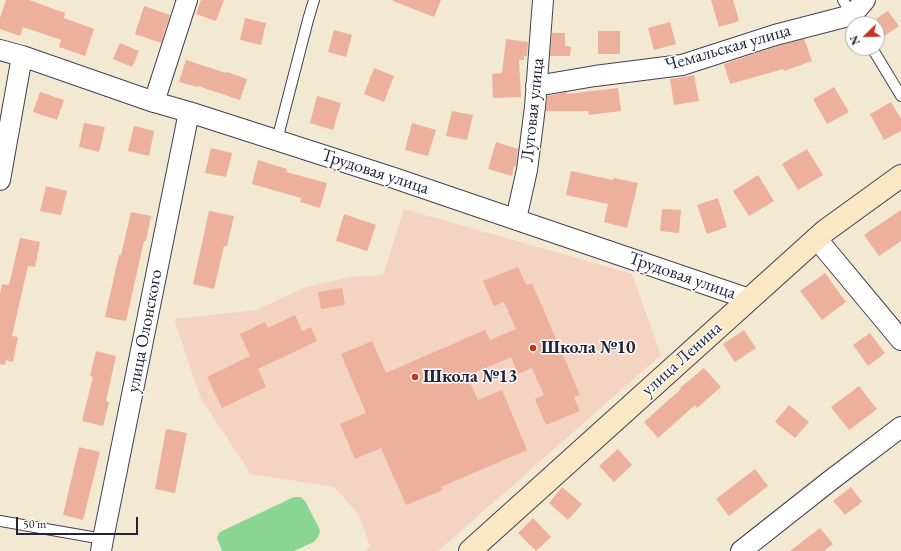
<!DOCTYPE html>
<meta charset="utf-8">
<style>
body{margin:0}
#map{position:relative;width:901px;height:551px;overflow:hidden;background:#f3e9d2;font-family:"EB Garamond",serif}
canvas{display:block}
.north{position:absolute;left:845px;top:16px;width:40px;height:40px;box-sizing:border-box;background:#fff;border:1px solid #a7a7b1;border-radius:50%;rotate:247deg;font-size:11px;font-weight:700;line-height:16px;text-align:center;color:#22223b}
.north::after{content:'';display:block;margin:auto;width:14px;height:18px;background:#c8321e;clip-path:polygon(50% 0,100% 100%,50% 72%,0 100%)}
.scale{position:absolute;left:16px;top:517px;width:122px;height:18px;box-sizing:border-box;border:2px solid #22223b;border-top:0;padding-left:5px;font-size:12px;line-height:14px;white-space:nowrap;color:#22223b;-webkit-text-stroke:3px #fff;paint-order:stroke}
</style>
<div id="map">
<canvas width="901" height="551"></canvas>
<div class="north">N</div>
<div class="scale">50 m</div>
</div>
<script>
const c = document.querySelector('canvas').getContext('2d');
c.lineJoin = 'round';
function paint(path, color) { c.fillStyle = color; c.fill(path, 'evenodd'); }
const toPath = rows => new Path2D(rows.map(r => 'M' + r).join(''));
function trace(path, color, width, dash) { c.strokeStyle = color; c.lineWidth = width; c.lineCap = dash ? 'butt' : 'round'; c.setLineDash(dash || []); c.stroke(path); }
function label(font, color, halo, rows, align = 'center') {
  c.font = font + ' "EB Garamond",serif'; c.lineWidth = 3; c.setLineDash([]); c.textBaseline = 'middle'; c.strokeStyle = halo; c.fillStyle = color; for (const [text, x, y, turn = 0] of rows) {
    c.save(); c.translate(x, y); c.rotate((+turn || 0) * Math.PI / 180); c.textAlign = isNaN(turn) ? turn : align; if (halo) c.strokeText(text, 0, 0); c.fillText(text, 0, 0); c.restore();
  }
}
paint(toPath([
 [404,209,632,274,661,355,438,551,366,551,370,546,359,515,334,487,251,474,201,399,174,319,257,310,303,288,349,277,383,275]
]), '#f4d3c0');
paint(toPath([
 [294,497,301,497,305,501,318,526,320,531,318,537,314,542,294,551,222,551,217,538,219,533,222,531]
]), '#8ad592');
paint(toPath([
 [6,0,29,0,65,13,64,18,94,29,85,56,59,47,61,40,23,27,20,36,0,29,0,18],
 [201,0,224,0,216,21,196,14],
 [393,0,441,0,434,17,393,1],
 [711,0,733,0,739,21,719,27],
 [144,6,170,15,161,43,135,34],
 [888,11,899,26,877,41,877,18],
 [245,18,266,23,261,45,240,40],
 [670,22,676,44,654,50,648,28],
 [334,30,352,35,346,57,328,52],
 [598,31,620,31,620,54,598,54],
 [552,33,565,33,565,46,571,47,570,56,550,56],
 [506,39,528,42,527,56,524,56,524,60,519,60,521,97,493,98,492,74,502,73],
 [804,39,812,61,784,71,783,69,730,84,724,64,778,46],
 [120,43,139,51,132,67,113,59],
 [186,60,226,73,227,72,247,79,240,100,198,86,197,87,179,82],
 [374,68,394,76,384,102,364,94],
 [694,75,699,101,674,105,670,79],
 [834,87,849,112,827,124,813,99],
 [618,88,621,111,589,115,588,111,546,111,547,96,567,92,567,94],
 [40,92,64,100,57,120,33,112],
 [317,96,341,103,333,130,310,123],
 [891,102,901,119,901,131,884,140,870,114],
 [452,111,473,115,467,140,446,136],
 [84,123,105,127,99,152,79,147],
 [412,123,436,130,428,156,405,150],
 [134,126,154,131,149,156,128,151],
 [496,142,518,149,516,167,514,166,512,176,488,169],
 [211,148,232,153,226,177,205,173],
 [807,149,823,175,798,190,782,164],
 [258,160,287,169,286,172,327,183,320,208,300,202,301,198,252,184],
 [571,171,613,180,614,178,638,183,627,228,604,222,608,204,566,195],
 [758,175,774,201,749,216,733,191],
 [46,186,67,191,61,215,40,211],
 [718,198,727,227,707,234,697,205],
 [662,209,681,210,679,233,660,231],
 [901,210,901,241,879,256,864,235],
 [209,211,234,216,227,246,224,246,214,289,193,284],
 [131,212,151,216,146,241,144,241,126,321,105,317,119,255,121,255],
 [344,214,376,225,367,251,336,241],
 [20,238,40,242,35,267,28,266,12,336,18,337,13,362,6,360,5,365,0,364,0,294,2,284,9,285],
 [518,267,526,285,532,283,580,395,574,397,580,411,546,425,535,399,544,395,532,368,518,374,511,357,467,376,478,400,502,390,527,450,441,487,443,490,406,505,381,448,355,459,340,424,366,413,341,354,372,341,386,373,485,330,490,340,516,329,504,302,494,306,483,281],
 [825,273,846,302,822,320,800,291],
 [342,288,345,305,321,309,318,292],
 [295,315,302,331,311,327,317,341,258,369,266,387,222,408,207,377,250,356,240,334,265,322,268,328],
 [744,330,756,348,735,362,723,344],
 [870,333,885,353,868,366,853,345],
 [96,351,116,356,106,401,109,402,103,426,82,421,93,377,90,376],
 [704,368,721,387,697,408,695,405,658,438,644,422,681,389,680,388],
 [859,386,877,409,849,430,831,407],
 [789,405,809,422,795,438,775,422],
 [166,429,187,433,175,493,155,489],
 [79,447,100,452,83,520,63,515],
 [618,449,632,465,614,482,599,466],
 [755,469,768,486,729,516,716,499],
 [562,487,582,504,568,520,549,503],
 [851,487,862,502,845,515,833,501],
 [533,518,551,537,536,551,518,533],
 [820,528,833,544,824,551,790,551]
]), '#ecb09d');
const lane = toPath([
 [843,0,857,24],
 [872,48,901,96],
 [277,140,308,20,314,0],
 [0,521,103,539]
]);
const street = toPath([
 [0,50,22,56,154,102,189,112,394,178,749,299],
 [536,86,595,76,682,65,775,35,852,15,865,0],
 [154,102,187,0],
 [0,180,22,56],
 [516,219,527,170,535,107,543,0],
 [816,238,901,340],
 [101,551,103,539,189,112],
 [741,551,831,480,901,427]
]);
const secondary = toPath([
 [470,551,825,231,901,176]
]);
trace(lane, '#414052', 12);
trace(street, '#414052', 22);
trace(secondary, '#414052', 24);
trace(lane, '#fff', 10);
trace(street, '#fff', 20);
trace(secondary, '#fae7c3', 22);
for (const [x, y, r, color] of [
 [533,348,4,"#c8321e"],
 [415,377,4,"#c8321e"]
]) { const dot = new Path2D(); dot.arc(x, y, r, 0, 2 * Math.PI); c.fillStyle = color; c.fill(dot); trace(dot, '#fff', 1.5); }
label('18px', '#22223b', '#fff', [
 ["Чемальская улица",728,48,-16],
 ["Луговая улица",533,110,-84],
 ["Трудовая улица",375,172,18],
 ["Трудовая улица",682,276,19],
 ["улица Олонского",145,331,-79],
 ["улица Ленина",682,359,-42]
]);
label('bold 18px', '#22223b', '#fff', [
 ["Школа №10",541,348],
 ["Школа №13",423,377]
], 'left');
</script>
